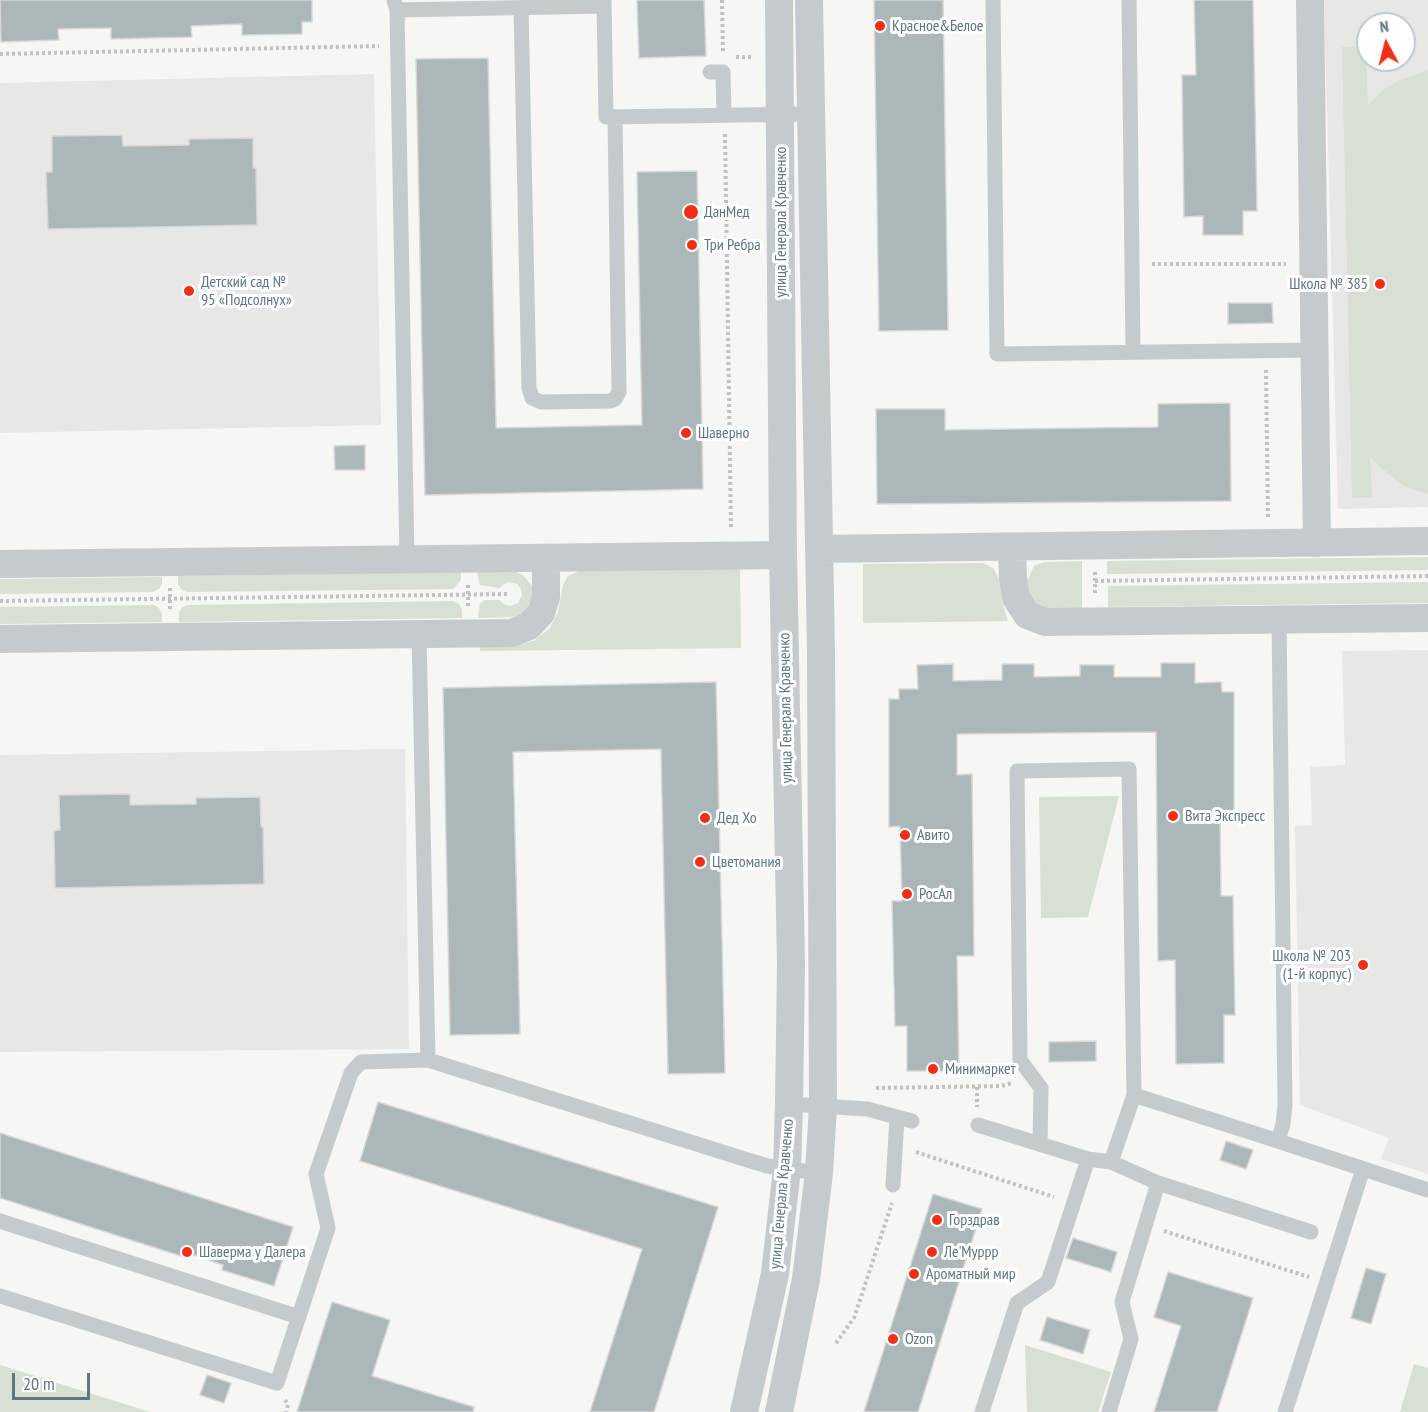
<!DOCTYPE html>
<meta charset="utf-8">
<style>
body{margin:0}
#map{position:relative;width:1428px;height:1412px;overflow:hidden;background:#f6f6f2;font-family:"PT Sans Narrow",sans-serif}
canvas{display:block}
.north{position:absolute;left:1356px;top:12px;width:60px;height:60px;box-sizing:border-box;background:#fff;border:2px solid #bfc8cc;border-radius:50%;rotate:353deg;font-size:16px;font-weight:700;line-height:24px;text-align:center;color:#5f7680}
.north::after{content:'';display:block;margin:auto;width:21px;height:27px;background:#f32e16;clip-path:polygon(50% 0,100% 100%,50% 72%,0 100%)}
.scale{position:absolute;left:12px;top:1373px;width:78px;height:27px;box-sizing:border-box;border:3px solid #5f7680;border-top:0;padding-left:8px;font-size:18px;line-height:21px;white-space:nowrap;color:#5f7680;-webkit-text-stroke:4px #fff;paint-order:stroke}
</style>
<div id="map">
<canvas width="1428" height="1412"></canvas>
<div class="north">N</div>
<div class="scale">20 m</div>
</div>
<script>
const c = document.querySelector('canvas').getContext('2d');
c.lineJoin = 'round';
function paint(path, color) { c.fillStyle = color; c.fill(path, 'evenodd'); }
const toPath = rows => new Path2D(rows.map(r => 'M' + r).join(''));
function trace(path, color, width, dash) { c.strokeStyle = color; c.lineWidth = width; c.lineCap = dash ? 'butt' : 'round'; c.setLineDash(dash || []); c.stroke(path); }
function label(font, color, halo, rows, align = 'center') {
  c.font = font + ' "PT Sans Narrow",sans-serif'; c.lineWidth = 6; c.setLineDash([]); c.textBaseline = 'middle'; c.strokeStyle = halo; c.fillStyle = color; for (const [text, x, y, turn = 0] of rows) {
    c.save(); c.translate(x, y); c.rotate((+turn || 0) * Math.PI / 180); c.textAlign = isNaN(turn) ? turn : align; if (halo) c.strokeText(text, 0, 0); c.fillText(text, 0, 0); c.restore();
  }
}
paint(toPath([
 [1324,0,1428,0,1428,507,1338,509],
 [1368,24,1404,24,1404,60,1368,60],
 [374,74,381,425,0,433,0,83],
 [1428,650,1428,1174,1381,1159,1389,1138,1300,1105,1295,826,1312,825,1310,767,1345,765,1342,651],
 [405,749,409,1049,0,1052,0,755]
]), '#e7e8e6');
paint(toPath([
 [1366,46,1368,105,1383,90,1397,81,1428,70,1428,494,1406,487,1397,481,1378,465,1370,456,1372,497,1352,498,1342,47],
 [1428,557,1428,570,1107,574,1107,561],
 [1082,561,1082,609,1045,609,1034,605,1028,594,1028,579,1034,566,1045,562],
 [983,563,993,568,1000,580,1002,602,1008,621,863,623,863,564],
 [740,568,741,648,480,651,480,647,516,646,535,640,550,628,558,612,563,585,568,576,579,571],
 [461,572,461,580,453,589,187,592,181,589,178,584,178,576],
 [477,572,516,572,523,575,532,586,533,593,527,609,520,615,512,617,478,618,480,603,485,600,500,600,503,604,510,606,518,603,522,595,521,589,517,584,510,582,504,584,500,588,480,585],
 [162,577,162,584,159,589,153,592,0,594,0,579],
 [1428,582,1428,603,1108,607,1108,586],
 [453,601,459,604,462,610,462,618,179,622,179,613,182,607,188,605],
 [154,605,159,608,162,614,162,622,0,624,0,607],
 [1119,796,1088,917,1041,918,1039,797],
 [1025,1345,1111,1372,1098,1412,1027,1412],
 [1414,1364,1428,1368,1428,1412,1400,1412],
 [0,1365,150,1412,0,1412]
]), '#d8dfd3');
const building = toPath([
 [0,0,312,0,312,22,302,22,302,34,242,35,242,24,191,26,192,37,111,39,111,28,58,29,59,40,1,42,0,0],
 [637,0,704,0,706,56,639,58,637,0],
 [874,0,943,0,948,330,879,331,874,0],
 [1194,0,1253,0,1257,211,1243,211,1243,235,1203,235,1203,216,1184,217,1182,75,1196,75,1194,0],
 [488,58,496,428,642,425,637,172,697,171,703,489,425,495,416,59,488,58],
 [122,135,123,146,189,145,189,139,253,138,253,168,256,168,257,225,48,229,46,172,52,172,52,136,122,135],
 [1228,303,1272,303,1273,323,1228,324,1228,303],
 [1230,403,1231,501,877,504,876,409,945,409,945,430,1158,427,1158,404,1230,403],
 [365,445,365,470,335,470,334,446,365,445],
 [1161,663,1195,663,1195,683,1221,682,1222,692,1234,692,1234,815,1220,816,1221,896,1233,896,1234,968,1235,1015,1224,1015,1224,1063,1176,1064,1175,960,1158,961,1156,732,957,734,957,775,972,774,974,956,957,956,959,1071,907,1071,907,1026,895,1026,892,901,902,901,900,826,889,827,889,699,899,699,899,689,918,689,917,665,953,664,953,681,1002,680,1002,664,1034,664,1034,677,1080,676,1080,665,1114,665,1114,677,1161,677,1161,663],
 [716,682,725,1073,668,1074,661,749,513,752,520,1034,450,1035,443,688,716,682],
 [130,794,130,805,196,804,196,798,260,797,261,827,263,827,264,884,55,888,54,831,60,830,59,795,130,794],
 [1096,1041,1096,1061,1049,1062,1049,1042,1096,1041],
 [378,1102,718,1207,654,1412,590,1412,642,1249,360,1161,378,1102],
 [0,1133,293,1227,274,1286,222,1270,223,1265,185,1252,184,1257,0,1198,0,1133],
 [1226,1141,1253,1150,1246,1169,1220,1160,1226,1141],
 [933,1194,982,1209,918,1412,864,1412,933,1194],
 [1073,1238,1117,1252,1111,1272,1066,1258,1073,1238],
 [1366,1268,1386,1274,1371,1324,1351,1318,1366,1268],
 [1168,1272,1253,1298,1217,1412,1154,1412,1181,1326,1154,1317,1168,1272],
 [332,1302,390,1320,372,1376,474,1407,473,1412,297,1412,332,1302],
 [1047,1317,1090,1330,1083,1354,1040,1340,1047,1317],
 [207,1375,231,1383,224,1403,200,1395,207,1375]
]);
paint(building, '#acb7ba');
trace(building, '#d8d7d5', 1.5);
trace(toPath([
 [722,0,723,53],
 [0,54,379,46],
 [736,57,752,57],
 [725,134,731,528],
 [1152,264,1286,264],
 [1266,370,1268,518],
 [1095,572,1095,595],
 [1095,581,1428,576],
 [468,585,468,607],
 [170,588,170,610],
 [0,601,510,594],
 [977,1087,977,1107],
 [876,1088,1001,1086,1012,1083],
 [916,1152,1054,1197],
 [1164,1231,1309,1277],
 [836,1343,854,1318,892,1203],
 [285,1400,288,1405,286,1412]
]), '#bfc1c3', 4, [3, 3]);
trace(toPath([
 [394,0,397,10,407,559],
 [604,0,606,117,811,114],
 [993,0,997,354,1315,350],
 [1129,0,1133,352],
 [521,8,529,388,532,398,541,402,610,401,615,399,619,392,615,117],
 [397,10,604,6],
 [710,72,723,72,724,115],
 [419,634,428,1060,767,1166,819,1173],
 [1134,1095,1278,1141,1283,1124,1285,1105,1279,620],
 [789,1104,867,1109,912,1121],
 [978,1125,1088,1159,1111,1162,1134,1095,1129,769,1017,771,1020,1060,1041,1088,1040,1144],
 [1278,1141,1428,1190],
 [1111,1162,1158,1183,1311,1232],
 [893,1185,897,1117],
 [0,1221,299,1317],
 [0,1296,277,1383,328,1228,316,1174,351,1073,361,1062,428,1060],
 [982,1412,1017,1303,1048,1282,1088,1159],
 [1109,1412,1131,1339,1122,1302,1158,1183],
 [1285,1412,1363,1169]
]), '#c5cacc', 15);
trace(toPath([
 [1310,0,1317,543],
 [1012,547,1013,578,1016,598,1027,615,1045,622,1428,618],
 [819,549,1428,541],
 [0,564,783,555],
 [0,639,512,633,529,626,541,613,546,597,546,558],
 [744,1412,775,1274,787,1169,789,1104,791,964,783,555,779,0],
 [779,1412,806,1279,819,1173,823,1106,821,650,809,0]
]), '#c5cacc', 28);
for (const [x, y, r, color] of [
 [880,26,6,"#f32e16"],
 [691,212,8,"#f32e16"],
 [692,245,6,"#f32e16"],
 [1380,284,6,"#f32e16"],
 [189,291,6,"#f32e16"],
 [686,433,6,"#f32e16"],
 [1173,816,6,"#f32e16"],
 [705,818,6,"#f32e16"],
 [905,835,6,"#f32e16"],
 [700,862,6,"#f32e16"],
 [907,894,6,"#f32e16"],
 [1363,965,6,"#f32e16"],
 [933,1069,6,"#f32e16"],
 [937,1220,6,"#f32e16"],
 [187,1252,6,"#f32e16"],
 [932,1252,6,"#f32e16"],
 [914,1274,6,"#f32e16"],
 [893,1339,6,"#f32e16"]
]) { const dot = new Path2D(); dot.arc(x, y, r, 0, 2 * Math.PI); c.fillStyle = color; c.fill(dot); trace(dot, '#fff', 2); }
label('16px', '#5f7680', '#fff', [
 ["Красное&Белое",892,26],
 ["ДанМед",704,212],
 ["Три Ребра",704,245],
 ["Детский сад №",201,282],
 ["95 «Подсолнух»",201,300],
 ["Школа № 385",1368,284,"right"],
 ["Шаверно",698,433],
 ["Вита Экспресс",1185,816],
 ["Дед Хо",717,818],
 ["Авито",917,835],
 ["Цветомания",712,862],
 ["РосАл",919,894],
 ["Школа № 203",1351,956,"right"],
 ["(1-й корпус)",1351,974,"right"],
 ["Минимаркет",945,1069],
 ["Горздрав",949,1220],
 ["Шаверма у Далера",199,1252],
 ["Ле'Муррр",944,1252],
 ["Ароматный мир",926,1274],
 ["Ozon",905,1339]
], 'left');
label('16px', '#5f7680', '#fff', [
 ["улица Генерала Кравченко",781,222,-90],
 ["улица Генерала Кравченко",786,708,-91],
 ["улица Генерала Кравченко",782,1194,-85]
]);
</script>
